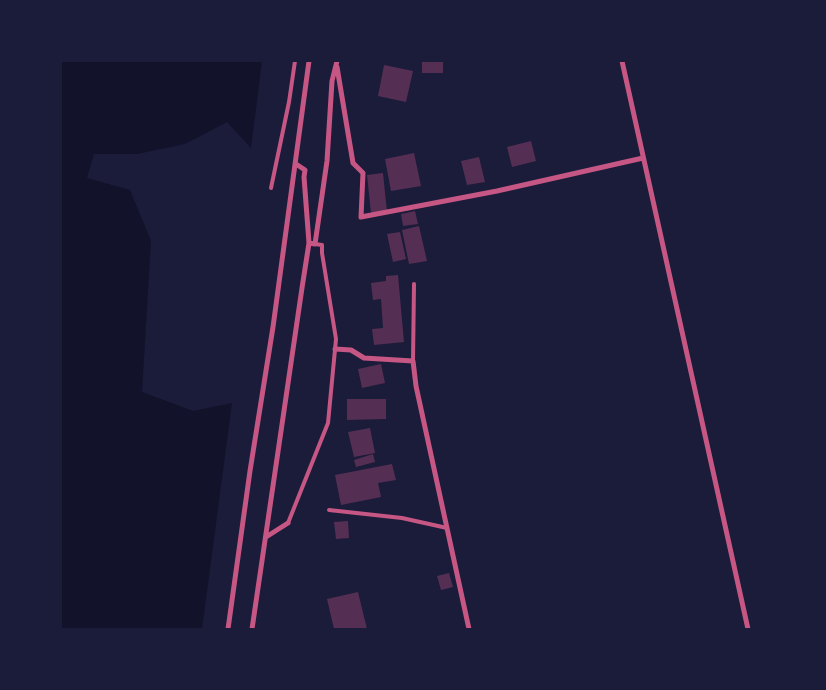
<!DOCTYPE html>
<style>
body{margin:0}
#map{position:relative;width:826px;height:690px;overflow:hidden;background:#1b1b3a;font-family:Inter,sans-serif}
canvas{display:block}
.frame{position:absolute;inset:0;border:62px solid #1b1b3a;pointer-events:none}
</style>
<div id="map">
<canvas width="826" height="690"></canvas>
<div class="frame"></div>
</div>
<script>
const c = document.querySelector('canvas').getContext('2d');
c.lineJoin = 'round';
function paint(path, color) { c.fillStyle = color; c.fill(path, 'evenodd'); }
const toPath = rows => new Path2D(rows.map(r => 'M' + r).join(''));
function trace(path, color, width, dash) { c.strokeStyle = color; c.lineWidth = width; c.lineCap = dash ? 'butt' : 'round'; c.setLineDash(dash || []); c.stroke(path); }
paint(toPath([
 [61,61,262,61,251,148,227,122,185,144,137,154,94,154,87,178,130,190,151,241,142,392,193,411,232,403,202,629,61,629]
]), '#12122b');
paint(toPath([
 [422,61,443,61,443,73,422,73],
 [384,65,413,71,406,102,378,96],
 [531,141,536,161,512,167,507,147],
 [414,153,421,186,391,191,385,159],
 [479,157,485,182,467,185,461,161],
 [383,173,387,212,371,213,367,175],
 [415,211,418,224,403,226,401,214],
 [419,226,427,261,409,264,402,230],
 [400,232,406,259,393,262,387,234],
 [398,275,404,342,374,345,372,329,383,328,381,299,373,300,371,283,386,281,386,276],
 [381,364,385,383,362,388,358,369],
 [347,399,386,399,386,419,347,420],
 [370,428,375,453,354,457,348,432],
 [373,454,375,462,356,467,354,460],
 [392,464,396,480,378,483,381,497,341,505,335,475],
 [348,521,349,538,336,539,334,522],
 [449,573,453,587,441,590,437,576],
 [358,592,367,629,334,629,327,599]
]), '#542f53');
trace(toPath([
 [271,188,289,102,295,61],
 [413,361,414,284],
 [329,510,402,518,447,528],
 [288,523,328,423,336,339,322,253,322,245,315,244]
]), '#c65784', 4);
trace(toPath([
 [622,61,748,629],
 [337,67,353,163,363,173,361,217,497,191,643,158],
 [296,164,305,170,304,177,309,243],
 [335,349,351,350,364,358,413,361,416,386,469,629],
 [266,537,288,523],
 [228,629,250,471,273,327,309,61],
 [252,629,302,288,309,243,315,244,327,161,332,81,337,61]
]), '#c65784', 5);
</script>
